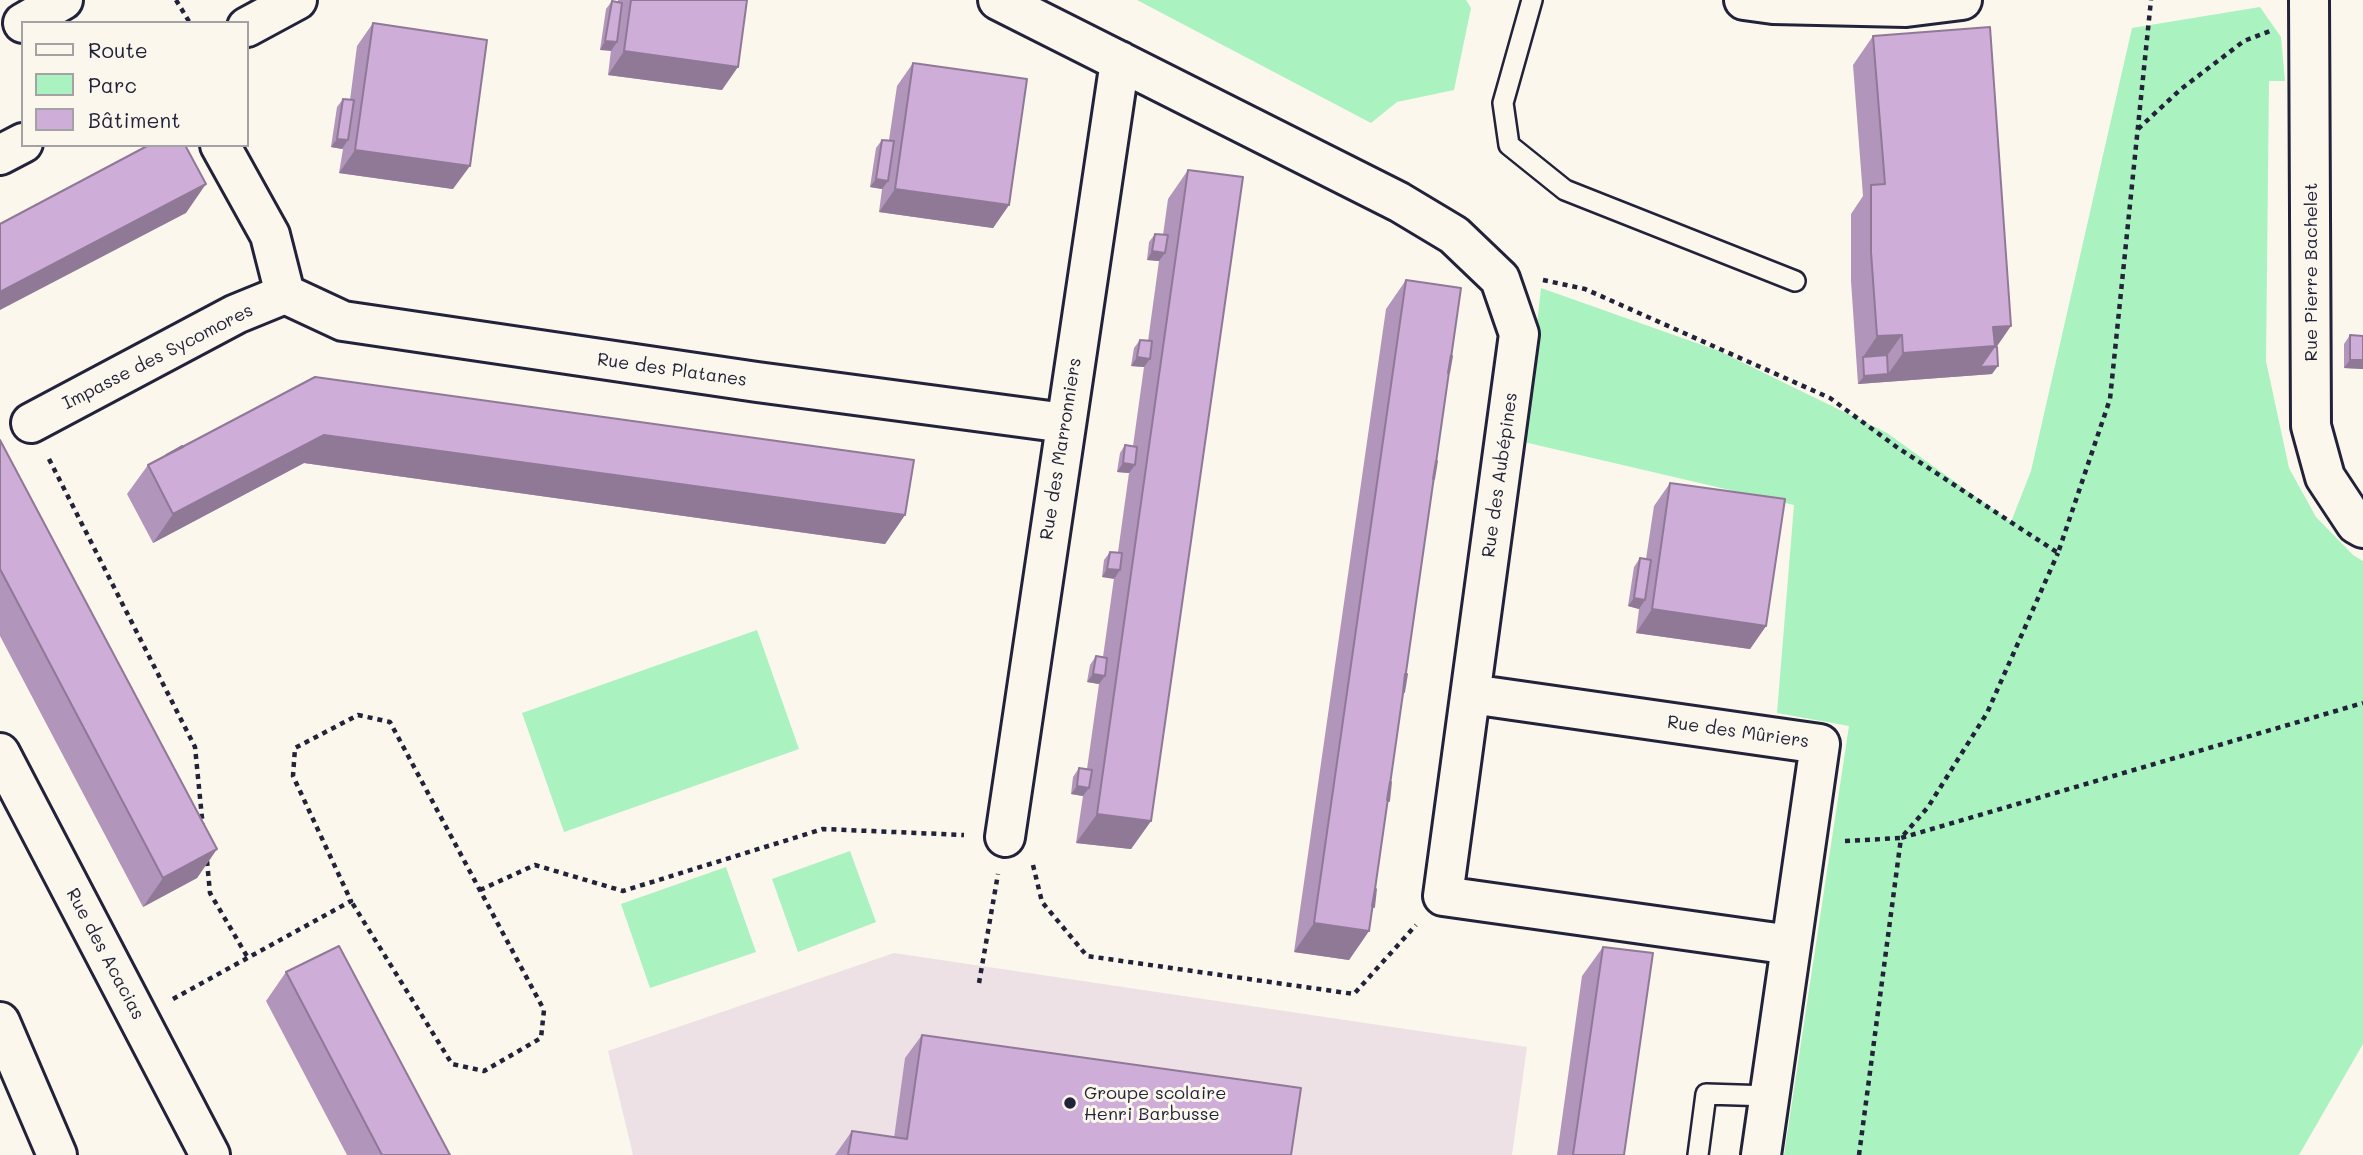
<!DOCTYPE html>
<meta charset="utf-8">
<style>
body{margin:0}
#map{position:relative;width:2363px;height:1155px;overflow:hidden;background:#fbf7ec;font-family:Mali,sans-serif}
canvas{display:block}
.legend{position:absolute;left:21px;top:21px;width:228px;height:126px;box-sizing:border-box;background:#fbf7ec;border:2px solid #a4a2a5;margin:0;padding:9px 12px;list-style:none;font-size:21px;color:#22223b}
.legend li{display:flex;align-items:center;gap:14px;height:35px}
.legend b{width:35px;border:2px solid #a4a2a5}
</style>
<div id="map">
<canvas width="2363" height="1155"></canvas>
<ul class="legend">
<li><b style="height:9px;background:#fbf7ec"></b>Route</li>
<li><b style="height:19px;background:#aaf2bf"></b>Parc</li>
<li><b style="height:19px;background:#ceadd8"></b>Bâtiment</li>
</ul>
</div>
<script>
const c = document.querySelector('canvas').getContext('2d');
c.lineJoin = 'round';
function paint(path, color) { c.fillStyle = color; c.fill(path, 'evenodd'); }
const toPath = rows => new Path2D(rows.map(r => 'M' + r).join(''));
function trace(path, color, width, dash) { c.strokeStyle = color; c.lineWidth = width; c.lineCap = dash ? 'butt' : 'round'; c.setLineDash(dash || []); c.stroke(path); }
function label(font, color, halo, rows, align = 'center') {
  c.font = font + ' Mali,sans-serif'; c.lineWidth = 6; c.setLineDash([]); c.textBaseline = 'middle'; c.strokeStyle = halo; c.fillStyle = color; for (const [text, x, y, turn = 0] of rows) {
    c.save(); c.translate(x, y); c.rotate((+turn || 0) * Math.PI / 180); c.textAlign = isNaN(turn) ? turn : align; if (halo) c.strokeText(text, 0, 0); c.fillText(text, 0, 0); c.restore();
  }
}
paint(toPath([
 [894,953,1527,1047,1512,1155,633,1155,608,1051]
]), '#eee1e6');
paint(toPath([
 [1137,0,1466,0,1471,8,1454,90,1397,102,1371,123],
 [2260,7,2281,37,2285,81,2269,81,2266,361,2289,468,2316,517,2353,555,2363,561,2363,1044,2299,1155,1784,1155,1849,726,1777,713,1794,505,1524,442,1541,288,1719,351,1887,433,2011,522,2031,471,2132,28],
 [757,630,799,749,564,832,522,713],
 [850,851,876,922,798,952,772,879],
 [726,867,756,952,650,988,621,904]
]), '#aaf2bf');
const lane = toPath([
 [1532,0,1503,103,1509,145,1565,190,1795,281],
 [1698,1155,1706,1094,1770,1096]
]);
const street = toPath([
 [998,0,1399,202,1454,235,1500,279,1519,334,1443,896,1791,945],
 [2309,0,2311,426,2325,477,2356,524,2363,528],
 [247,27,297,0],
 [220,145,270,235,285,294],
 [0,155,23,143],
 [285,294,343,321,757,382,1065,423],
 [31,423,236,314,285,294],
 [1471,694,1820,744,1761,1155],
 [0,753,210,1155],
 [1005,837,1120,61]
]);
const secondary = toPath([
 [1744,0,1773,4,1906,7,1962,0],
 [23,23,63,0]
]);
const primary = toPath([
 [0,1022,57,1155]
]);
trace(lane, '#22223b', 24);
trace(street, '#22223b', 44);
trace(secondary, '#22223b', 44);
trace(primary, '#22223b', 44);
trace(toPath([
 [176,0,190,23],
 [2138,129,2181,89,2244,41,2270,31],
 [1543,280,1585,289,1830,398,1898,448,2058,553,2110,399,2151,0],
 [49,459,195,747,203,828],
 [1845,841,1901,838,1928,807,1987,713,2058,553],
 [207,861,210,893,248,958],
 [1033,865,1042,902,1087,956,1354,994,1416,925],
 [480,890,535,865,623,891,823,829,964,835],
 [979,983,998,874],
 [173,999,351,901,293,776,295,748,358,715,390,722,544,1010,541,1038,484,1071,452,1064,351,901],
 [1859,1155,1901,838,2363,703]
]), '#22223b', 4.5, [5, 5]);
trace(lane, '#fbf7ec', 19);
trace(street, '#fbf7ec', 38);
trace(secondary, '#fbf7ec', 38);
trace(primary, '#fbf7ec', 38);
paint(toPath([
 [618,0,747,0,722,90,608,75,611,50,600,50,606,9,612,1,618,2],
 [373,23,453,189,339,173,343,149,331,147,337,107,343,99,350,100,357,46],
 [1873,36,1997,347,1992,374,1858,384,1851,281,1851,214,1863,196,1853,65],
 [913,63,1009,205,993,228,879,212,882,189,870,187,876,148,882,140,889,140,897,86],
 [1188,170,1151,821,1131,849,1076,843,1083,796,1071,794,1073,777,1079,768,1087,769,1099,684,1087,682,1090,665,1096,656,1103,657,1114,578,1102,577,1104,560,1110,552,1118,552,1129,473,1117,472,1120,453,1125,445,1133,446,1144,367,1131,366,1134,348,1140,340,1148,341,1159,261,1147,260,1149,242,1155,234,1163,235,1168,199],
 [1406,280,1448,375,1405,674,1404,692,1403,694,1390,782,1389,801,1387,803,1369,931,1349,960,1294,952,1386,309],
 [2350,335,2363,336,2363,369,2344,368,2344,344],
 [0,440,217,849,197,878,143,907,0,636],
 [183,447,905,515,885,544,304,463,153,543,127,494,148,465],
 [1670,483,1766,626,1750,649,1636,633,1639,609,1628,606,1634,567,1640,558,1646,559,1654,506],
 [1603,947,1624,1155,1557,1155,1582,976],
 [286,972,450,1155,347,1155,266,1001],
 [922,1035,1291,1155,835,1155,852,1131,894,1138,905,1058]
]), '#b195ba');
paint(toPath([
 [605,41,617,42,611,51,600,50],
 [624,51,738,67,722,90,608,75],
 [337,139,348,140,342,149,331,147],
 [355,150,470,166,453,189,339,173],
 [876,179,888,181,882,189,870,187],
 [206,184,186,213,0,310,0,292],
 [895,189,1009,205,993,228,879,212],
 [1152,251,1165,253,1159,261,1147,260],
 [2011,326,1991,355,1998,366,1992,374,1858,384,1864,376,1888,374,1903,353,1993,327],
 [1902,335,1881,364,1863,357,1877,336],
 [1137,357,1150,359,1144,367,1131,366],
 [2350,360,2363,360,2363,369,2344,368],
 [324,435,905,515,885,544,304,463,153,543,173,514],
 [1123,463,1135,465,1129,473,1117,472],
 [1107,569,1120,570,1114,579,1102,577],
 [1634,598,1645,600,1639,609,1628,606],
 [1652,609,1766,626,1750,649,1636,633],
 [1093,674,1105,676,1099,684,1087,682],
 [1077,786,1089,788,1083,796,1071,794],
 [1097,814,1151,821,1131,849,1076,843],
 [217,849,197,878,143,907,163,878],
 [1314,923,1369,931,1349,960,1294,952]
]), '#907997');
const building = toPath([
 [631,0,747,0,738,67,624,51,631,0],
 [612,1,622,3,617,42,605,41,612,1],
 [373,23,487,40,470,166,355,150,373,23],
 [1990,27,2011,326,1993,327,1995,346,1903,353,1902,335,1877,336,1871,252,1871,185,1885,184,1873,36,1990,27],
 [913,63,1027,79,1009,205,895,189,913,63],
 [343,99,354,100,348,140,337,139,343,99],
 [882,140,894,141,888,181,876,179,882,140],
 [149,145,185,145,206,184,0,292,0,224,149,145],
 [1188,170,1243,177,1151,821,1097,814,1188,170],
 [1155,234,1168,235,1165,253,1152,251,1155,234],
 [1406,280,1461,288,1369,931,1314,923,1406,280],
 [2350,335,2363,336,2363,360,2350,360,2350,335],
 [1140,340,1152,341,1150,359,1137,357,1140,340],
 [1994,347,1997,347,1998,366,1980,367,1994,347],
 [1451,355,1452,356,1449,373,1448,373,1451,355],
 [1887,355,1888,374,1864,376,1863,357,1887,355],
 [315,377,914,460,905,515,324,435,173,514,148,465,315,377],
 [0,440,217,849,163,878,0,569,0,440],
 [1125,445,1137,447,1135,465,1123,463,1125,445],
 [182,446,183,447,167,455,166,455,182,446],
 [1436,461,1437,461,1434,479,1433,479,1436,461],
 [1670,483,1785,499,1766,626,1652,609,1670,483],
 [1110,552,1122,553,1120,570,1107,569,1110,552],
 [1640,558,1651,560,1645,600,1634,598,1640,558],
 [1096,656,1107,658,1105,676,1093,674,1096,656],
 [1405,674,1407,674,1404,692,1403,692,1405,674],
 [1079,768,1092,770,1089,788,1077,786,1079,768],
 [1390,782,1391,782,1389,801,1387,800,1390,782],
 [1375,889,1376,889,1374,907,1372,906,1375,889],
 [339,946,450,1155,382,1155,286,972,339,946],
 [1603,947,1653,953,1624,1155,1573,1155,1603,947],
 [922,1035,1301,1088,1291,1155,848,1155,852,1131,907,1139,922,1035]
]);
paint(building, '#ceadd8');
trace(building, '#907997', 2);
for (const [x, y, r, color] of [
 [1070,1103,7,"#22223b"]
]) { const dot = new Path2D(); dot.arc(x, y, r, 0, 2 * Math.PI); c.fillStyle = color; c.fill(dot); trace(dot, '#fbf7ec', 2.5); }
label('18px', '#22223b', '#fbf7ec', [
 ["Rue Pierre Bachelet",2311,272,-90],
 ["Impasse des Sycomores",158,357,-27],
 ["Rue des Platanes",672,370,8],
 ["Rue des Marronniers",1061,449,-81],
 ["Rue des Aubépines",1500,475,-82],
 ["Rue des Mûriers",1738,732,8],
 ["Rue des Acacias",105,954,62]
]);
label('18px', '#22223b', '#fbf7ec', [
 ["Groupe scolaire",1084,1093],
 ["Henri Barbusse",1084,1114]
], 'left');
</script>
